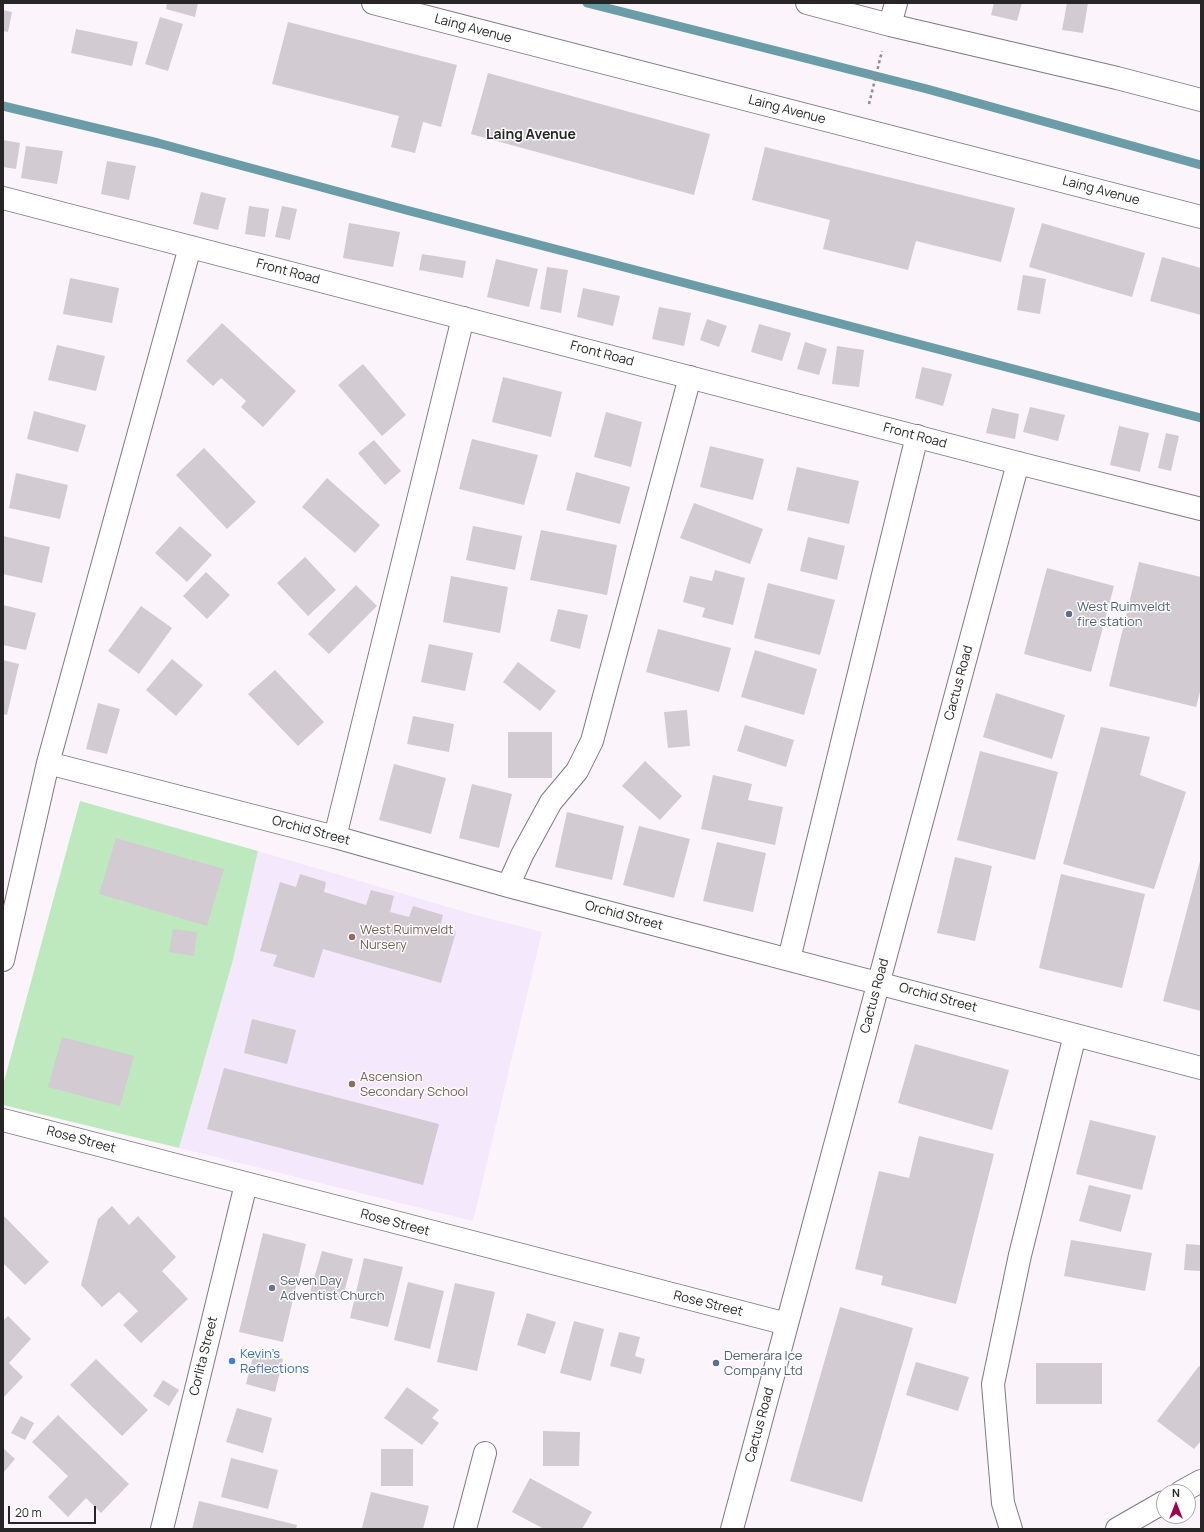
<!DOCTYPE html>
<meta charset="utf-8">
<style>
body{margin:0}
#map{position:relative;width:1204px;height:1532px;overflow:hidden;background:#fbf5fb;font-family:Manrope,sans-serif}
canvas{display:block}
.frame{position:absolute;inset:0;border:4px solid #282527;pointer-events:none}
.north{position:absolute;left:1156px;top:1484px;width:40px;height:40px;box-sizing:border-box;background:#fff;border:1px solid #a9a8a9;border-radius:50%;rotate:0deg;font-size:11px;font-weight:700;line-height:16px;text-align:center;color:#282527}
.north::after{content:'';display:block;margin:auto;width:14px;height:18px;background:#9f044b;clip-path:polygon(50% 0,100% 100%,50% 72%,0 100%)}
.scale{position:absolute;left:8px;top:1506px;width:88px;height:18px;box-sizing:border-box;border:2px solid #282527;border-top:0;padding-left:5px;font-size:12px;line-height:14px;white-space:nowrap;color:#282527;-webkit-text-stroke:3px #fff;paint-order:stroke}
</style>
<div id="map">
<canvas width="1204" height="1532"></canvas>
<div class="frame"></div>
<div class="north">N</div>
<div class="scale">20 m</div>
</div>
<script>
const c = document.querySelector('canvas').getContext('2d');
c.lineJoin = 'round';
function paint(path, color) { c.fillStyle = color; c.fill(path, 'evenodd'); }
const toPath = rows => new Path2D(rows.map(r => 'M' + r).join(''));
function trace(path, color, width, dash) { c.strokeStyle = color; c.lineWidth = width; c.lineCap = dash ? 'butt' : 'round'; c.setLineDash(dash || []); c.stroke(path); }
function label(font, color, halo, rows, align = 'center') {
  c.font = font + ' Manrope,sans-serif'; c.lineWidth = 3; c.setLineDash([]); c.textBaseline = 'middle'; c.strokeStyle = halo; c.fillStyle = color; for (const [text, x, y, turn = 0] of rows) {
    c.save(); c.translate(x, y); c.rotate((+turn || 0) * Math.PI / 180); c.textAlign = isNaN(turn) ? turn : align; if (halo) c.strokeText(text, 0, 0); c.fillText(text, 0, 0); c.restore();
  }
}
paint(toPath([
 [258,851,472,914,542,932,473,1221,179,1148,233,960]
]), '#f4e8fc');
paint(toPath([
 [80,801,258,851,233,960,179,1148,3,1105,3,1085]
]), '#bee9be');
trace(toPath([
 [587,3,927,89,1201,165],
 [3,106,158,143,406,210,1201,418]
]), '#6a9da8', 9);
paint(toPath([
 [167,3,198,3,195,17,166,9],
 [994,3,1022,3,1017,21,991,15],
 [1067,3,1088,3,1083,33,1062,30],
 [3,10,12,12,8,32,3,31],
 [160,17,183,24,168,71,145,64],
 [288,22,457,65,441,127,423,122,415,153,391,147,399,116,272,84],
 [76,29,138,42,132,66,71,53],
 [488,73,710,134,694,195,471,134],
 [3,140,20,143,16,169,3,167],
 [26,146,63,151,57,184,21,178],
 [765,147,1015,208,1001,262,916,241,908,270,823,249,830,220,752,200],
 [107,161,136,166,129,200,101,194],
 [201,192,226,198,218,230,193,224],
 [249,206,269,209,265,237,245,234],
 [282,206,297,209,290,240,275,237],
 [349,223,400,232,393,267,343,258],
 [1042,223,1145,253,1132,297,1029,267],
 [422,254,466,261,463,278,419,270],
 [1162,257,1201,268,1201,315,1150,301],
 [496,259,538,269,529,307,487,297],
 [547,267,568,270,561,313,540,309],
 [1023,275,1046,279,1040,314,1017,310],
 [70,278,119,288,112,323,63,314],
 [583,288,620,296,613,326,577,317],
 [659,307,691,313,684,346,652,339],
 [707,319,727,326,719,347,700,340],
 [222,323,296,391,263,427,241,407,246,401,221,378,213,386,186,361],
 [759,324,791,333,782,361,751,352],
 [805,342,827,349,819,375,797,369],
 [57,345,105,356,96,391,48,380],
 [837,346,864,350,859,387,832,384],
 [363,364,406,415,382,436,338,385],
 [922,367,952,374,943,406,915,398],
 [503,377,562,392,551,437,492,422],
 [1030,407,1065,415,1058,441,1023,432],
 [992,408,1019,414,1015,439,986,433],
 [34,411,86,425,78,452,27,439],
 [606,412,642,422,631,467,594,457],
 [1119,426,1149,433,1140,472,1110,465],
 [1166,433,1179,436,1171,471,1158,468],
 [472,439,538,455,524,505,459,489],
 [374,440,401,471,385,485,358,453],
 [710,446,764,459,753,500,700,487],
 [204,448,256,502,227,529,176,475],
 [797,467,859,481,849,524,787,510],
 [576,472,630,487,620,524,566,510],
 [16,473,68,485,60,519,9,508],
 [327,478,380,525,355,553,302,507],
 [694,503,763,529,750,564,680,538],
 [180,526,212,555,187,582,155,553],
 [473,526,522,536,515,570,466,560],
 [541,530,617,545,607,595,530,580],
 [3,536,50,547,42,583,3,574],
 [808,537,845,546,837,580,800,571],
 [305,557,336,590,308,616,277,583],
 [1139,562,1201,577,1201,688,1196,707,1109,686],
 [1047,568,1114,586,1091,672,1024,654],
 [715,570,745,578,733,625,702,617,705,608,683,602,690,576,712,581],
 [206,572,230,595,207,619,183,596],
 [451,576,508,587,500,633,443,622],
 [768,583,835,600,820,655,754,638],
 [356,585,377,606,329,654,308,634],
 [3,605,36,613,26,650,3,645],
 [141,606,172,628,139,674,108,651],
 [558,609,588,615,580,649,550,641],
 [658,629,731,648,719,692,646,672],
 [429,644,473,653,465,691,421,682],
 [755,650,817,669,804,715,741,697],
 [172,659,203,685,176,716,146,690],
 [3,660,19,664,7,715,3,714],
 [518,662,556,691,540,711,503,682],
 [275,670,324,722,298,746,248,694],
 [996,693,1065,715,1052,759,983,737],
 [98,703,120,709,107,754,86,749],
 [687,710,690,746,668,748,664,712],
 [413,716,454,724,449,752,407,744],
 [745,725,794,740,786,767,737,751],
 [1101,727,1150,737,1140,775,1186,792,1154,889,1063,864],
 [508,732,552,732,552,778,508,778],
 [980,751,1058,772,1035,860,957,840],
 [645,761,682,796,660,820,622,786],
 [394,764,446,778,431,834,379,820],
 [713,775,752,784,748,800,783,807,775,845,701,829],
 [472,784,512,794,499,848,459,838],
 [567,812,624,826,612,880,555,867],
 [639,826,690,839,674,898,623,885],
 [116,838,224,869,207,926,99,894],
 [717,842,766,853,753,912,703,901],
 [955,857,992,866,975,941,937,933],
 [1201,857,1201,1011,1163,1001],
 [300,874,326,882,324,892,366,905,371,890,394,896,390,912,409,917,413,906,443,915,440,927,456,932,441,983,323,949,314,978,273,966,277,955,260,951,280,882,296,887],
 [1061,874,1145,894,1122,988,1039,968],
 [173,929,197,932,194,956,169,952],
 [252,1019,296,1030,287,1064,244,1053],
 [62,1037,134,1056,120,1106,48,1087],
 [915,1044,1009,1070,992,1130,898,1103],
 [224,1068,439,1124,423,1185,207,1129],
 [1090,1120,1156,1136,1142,1190,1076,1174],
 [919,1136,994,1154,956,1304,881,1285,883,1276,855,1269,879,1171,909,1178],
 [1089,1185,1131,1195,1121,1232,1079,1221],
 [112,1206,129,1225,138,1216,176,1257,162,1271,188,1299,141,1343,123,1325,138,1311,119,1292,102,1307,81,1285,98,1219],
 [3,1215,49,1262,25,1285,3,1263],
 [263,1233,306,1244,283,1342,239,1332],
 [1071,1240,1152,1253,1145,1291,1064,1276],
 [1186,1244,1201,1245,1201,1271,1184,1270],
 [322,1251,353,1259,342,1300,310,1292],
 [364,1258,403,1267,388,1327,350,1318],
 [408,1282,444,1291,430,1349,394,1340],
 [455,1283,495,1292,477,1371,437,1362],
 [840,1307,913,1328,862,1502,790,1481],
 [527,1313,556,1322,545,1354,517,1345],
 [8,1316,31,1339,9,1363,23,1377,3,1398,3,1321],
 [574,1321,604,1329,591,1381,560,1373],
 [619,1332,640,1337,635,1356,645,1359,641,1374,610,1366],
 [254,1352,283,1359,275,1392,246,1384],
 [96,1359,148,1410,122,1436,70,1385],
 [916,1362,969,1377,958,1411,906,1395],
 [1036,1363,1102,1363,1102,1404,1036,1404],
 [1199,1366,1201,1367,1201,1441,1194,1449,1157,1421],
 [163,1380,179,1390,169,1406,153,1396],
 [407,1387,439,1410,432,1418,439,1423,422,1445,384,1418],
 [237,1408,272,1418,263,1453,226,1442],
 [58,1415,129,1484,101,1513,86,1498,68,1517,48,1497,68,1476,32,1442],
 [21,1416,34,1423,25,1440,11,1433],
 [543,1431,580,1432,579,1466,543,1466],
 [3,1448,15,1459,3,1473],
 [381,1449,413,1449,413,1486,381,1486],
 [231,1458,278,1470,268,1509,221,1497],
 [530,1478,592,1512,582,1529,544,1529,512,1512],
 [371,1492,429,1506,423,1529,362,1528],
 [199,1501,297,1525,296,1529,192,1529]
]), '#d2cbd1');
const street = toPath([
 [373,3,1201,217],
 [807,3,890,25,1117,78,1201,100],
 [890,25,896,3],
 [48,763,335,837,508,886,1201,1068],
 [335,837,463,318],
 [508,886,522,855,551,802,577,771,592,741,690,377],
 [789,959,917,436],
 [3,960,48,763,190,247],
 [3,1120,787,1324],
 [1181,1492,1201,1481],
 [162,1529,246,1184],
 [465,1529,485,1453],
 [732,1529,1018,463],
 [1011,1529,1003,1503,993,1384,1020,1255,1075,1035],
 [1117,1529,1164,1502]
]);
const secondary = toPath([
 [3,198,1018,463,1201,509]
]);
trace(street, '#7f797e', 24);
trace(secondary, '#7f797e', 24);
trace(toPath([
 [869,104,882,51]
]), '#908c90', 2.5, [3, 3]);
trace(street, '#fff', 22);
trace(secondary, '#fff', 22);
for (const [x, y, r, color] of [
 [1069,614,4,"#5c6f8a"],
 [352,937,4,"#8d6e63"],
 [352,1084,4,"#8d6e63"],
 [272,1288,4,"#6b7280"],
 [232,1361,4,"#3f7fe0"],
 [716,1363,4,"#5c6f8a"]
]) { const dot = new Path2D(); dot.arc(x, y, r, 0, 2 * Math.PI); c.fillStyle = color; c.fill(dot); trace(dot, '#fff', 1.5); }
label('13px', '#282527', '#fff', [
 ["Laing Avenue",473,29,15],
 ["Laing Avenue",787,110,15],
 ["Laing Avenue",1101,191,15],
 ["Front Road",288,272,15],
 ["Front Road",602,354,15],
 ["Front Road",915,436,15],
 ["Cactus Road",959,683,-75],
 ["Orchid Street",311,831,15],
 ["Orchid Street",624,916,15],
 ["Cactus Road",875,996,-75],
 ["Orchid Street",938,998,15],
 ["Rose Street",81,1140,15],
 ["Rose Street",395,1223,15],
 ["Rose Street",708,1304,14],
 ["Corlita Street",204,1356,-76],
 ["Cactus Road",760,1425,-75]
]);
label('13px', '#4e5e75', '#fff', [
 ["West Ruimveldt",1077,607],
 ["fire station",1077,622],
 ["Demerara Ice",724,1356],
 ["Company Ltd",724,1371]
], 'left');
label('13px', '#785e54', '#fff', [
 ["West Ruimveldt",360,930],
 ["Nursery",360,945],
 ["Ascension",360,1077],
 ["Secondary School",360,1092]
], 'left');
label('13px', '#5b616d', '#fff', [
 ["Seven Day",280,1281],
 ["Adventist Church",280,1296]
], 'left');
label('13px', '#366cbe', '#fff', [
 ["Kevin’s",240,1354],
 ["Reflections",240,1369]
], 'left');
label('bold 14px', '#282527', '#fff', [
 ["Laing Avenue",531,135]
]);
</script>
